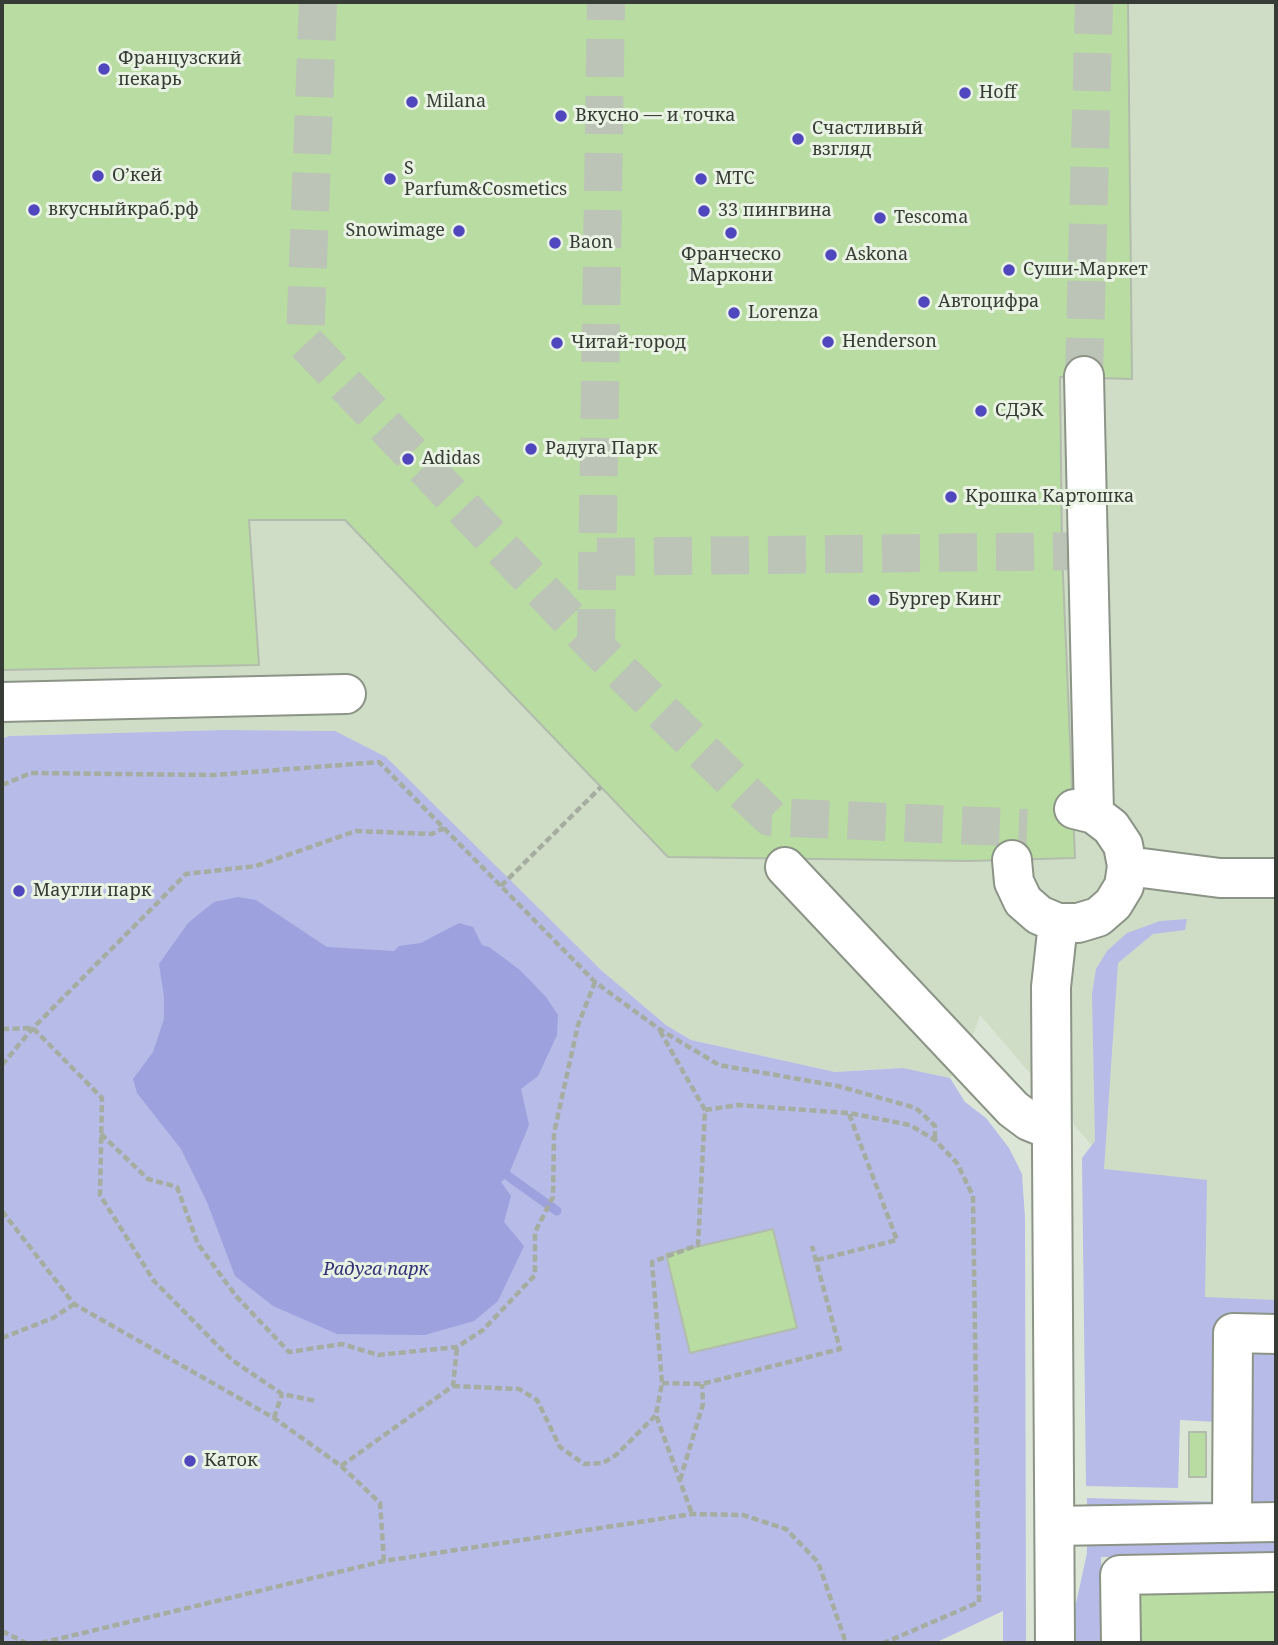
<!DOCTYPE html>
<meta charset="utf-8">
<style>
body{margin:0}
#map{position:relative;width:1278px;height:1645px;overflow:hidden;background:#dce6d6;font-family:"Noto Serif",serif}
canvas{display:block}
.frame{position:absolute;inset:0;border:4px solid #373b35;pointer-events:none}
</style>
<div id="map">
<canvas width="1278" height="1645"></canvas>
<div class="frame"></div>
</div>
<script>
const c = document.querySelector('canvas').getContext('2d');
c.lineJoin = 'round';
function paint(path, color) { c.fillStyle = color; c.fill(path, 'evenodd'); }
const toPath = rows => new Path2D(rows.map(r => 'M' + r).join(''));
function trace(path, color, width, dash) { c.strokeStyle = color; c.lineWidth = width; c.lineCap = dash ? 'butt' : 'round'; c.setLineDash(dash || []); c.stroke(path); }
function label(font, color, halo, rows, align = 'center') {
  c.font = font + ' "Noto Serif",serif'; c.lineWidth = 6; c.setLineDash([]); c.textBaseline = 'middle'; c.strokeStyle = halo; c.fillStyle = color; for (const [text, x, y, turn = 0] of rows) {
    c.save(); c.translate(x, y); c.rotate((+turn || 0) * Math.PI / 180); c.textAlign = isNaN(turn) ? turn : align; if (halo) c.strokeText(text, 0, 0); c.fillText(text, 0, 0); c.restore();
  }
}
paint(toPath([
 [2,2,1276,2,1276,1313,1095,1314,1093,1147,980,1015,965,1060,950,1078,902,1068,835,1072,691,1040,666,1025,601,970,335,731,224,730,9,736,2,739]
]), '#cfddc7');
paint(toPath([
 [224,730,335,731,386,757,601,970,666,1025,691,1040,835,1072,903,1068,950,1078,965,1102,986,1118,1009,1148,1022,1174,1025,1218,1026,1643,1003,1643,1003,1611,935,1643,2,1643,2,739,9,736],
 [1187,919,1185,930,1153,934,1118,963,1104,1169,1207,1180,1205,1297,1276,1300,1276,1556,1101,1557,1104,1643,1072,1643,1072,1622,1087,1553,1087,1498,1221,1502,1218,1422,1180,1420,1178,1488,1086,1486,1082,1158,1095,1141,1092,994,1096,969,1107,951,1127,933,1160,921]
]), '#b6bbe8');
paint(toPath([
 [238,897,256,900,327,947,394,951,399,946,421,943,459,923,473,927,482,945,489,947,520,970,546,997,558,1015,557,1035,538,1076,521,1089,529,1125,508,1176,501,1182,511,1196,504,1222,524,1246,498,1301,474,1321,425,1335,337,1334,273,1306,235,1276,207,1202,181,1149,137,1093,133,1079,153,1052,164,1019,164,997,159,964,188,923,214,902]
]), '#9da1dd');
trace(toPath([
 [508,1176,557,1211]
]), '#9da1dd', 9);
const building = toPath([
 [2,2,1128,2,1132,379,1060,377,1062,551,1075,858,968,861,668,857,345,520,249,520,259,665,2,670,2,2],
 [773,1229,797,1328,690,1353,666,1254,773,1229],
 [1189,1432,1206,1432,1206,1477,1189,1477,1189,1432],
 [1276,1583,1276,1643,1133,1643,1131,1587,1276,1583]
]);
paint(building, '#b8dca2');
trace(building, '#b2bcac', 2);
trace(toPath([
 [318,2,305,342,596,647,770,817,1027,828],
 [1084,376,1094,2],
 [597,557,1088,551],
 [596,647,606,2]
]), '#bbc4b6', 38, [38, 19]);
const minor = toPath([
 [1084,376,1094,814],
 [2,702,346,694],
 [1012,860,1014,882,1023,901,1039,915,1058,923,1078,923,1098,917,1113,904,1124,886,1127,866,1123,845,1111,827,1094,814,1074,809],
 [1127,866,1220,878,1276,878],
 [785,867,1013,1109,1029,1121,1051,1130],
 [1232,1523,1233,1333,1276,1334],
 [1055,1526,1276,1522],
 [1055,1643,1051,987,1058,923],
 [1121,1643,1120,1575,1276,1572]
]);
trace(minor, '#8b9486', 42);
trace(toPath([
 [2,785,31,773,214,775,379,762,595,982,659,1029,719,1065,838,1086,916,1108,935,1126,935,1140],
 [501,886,601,787],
 [2,1029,33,1028,102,1098,100,1195,154,1281,232,1360,282,1394,316,1401],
 [660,1031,705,1110,698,1245,652,1262,662,1383,656,1415,692,1514],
 [2,1065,33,1028,186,874,256,866,356,831,432,834,444,828],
 [705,1110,738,1105,849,1113,910,1125,935,1140,957,1163,973,1196,979,1602,884,1643],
 [101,1134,148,1179,177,1187,198,1244,236,1296,289,1352,342,1344,378,1355,457,1347,483,1330,535,1275,535,1232,553,1197,554,1133,578,1025,595,982],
 [2,1211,74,1304,274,1418,341,1466,380,1503,384,1561],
 [817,1260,897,1240,849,1114],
 [2,1338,53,1318,74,1304],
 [662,1383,702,1384,840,1349,812,1246],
 [453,1386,519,1389,537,1400,560,1447,584,1464,603,1463,616,1455,656,1415],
 [274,1418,282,1394],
 [341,1466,453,1386,457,1347],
 [680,1480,703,1404,702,1384],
 [2,1631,26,1643],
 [41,1643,384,1561,692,1514,743,1515,786,1529,818,1562,846,1643]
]), '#a5ada0', 4.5, [7, 3.5]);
trace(minor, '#fff', 38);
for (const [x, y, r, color] of [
 [104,69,7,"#5047be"],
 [965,93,7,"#5047be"],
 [412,102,7,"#5047be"],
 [561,116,7,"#5047be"],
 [798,139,7,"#5047be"],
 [98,176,7,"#5047be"],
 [390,179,7,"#5047be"],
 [701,179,7,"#5047be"],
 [34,210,7,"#5047be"],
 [704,211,7,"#5047be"],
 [880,218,7,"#5047be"],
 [459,231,7,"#5047be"],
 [731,233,7,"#5047be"],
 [555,243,7,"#5047be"],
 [831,255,7,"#5047be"],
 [1009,270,7,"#5047be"],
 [924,302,7,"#5047be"],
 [734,313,7,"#5047be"],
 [828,342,7,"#5047be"],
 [557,343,7,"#5047be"],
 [981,411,7,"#5047be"],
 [531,449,7,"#5047be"],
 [408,459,7,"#5047be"],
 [951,497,7,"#5047be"],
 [874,600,7,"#5047be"],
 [19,891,7,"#5047be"],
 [190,1461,7,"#5047be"]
]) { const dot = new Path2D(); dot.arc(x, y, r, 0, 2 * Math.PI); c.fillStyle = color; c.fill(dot); trace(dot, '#e9f3e3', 2.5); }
label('18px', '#373b35', '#e9f3e3', [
 ["Французский",118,59],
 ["пекарь",118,80],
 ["Hoff",979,93],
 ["Milana",426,102],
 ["Вкусно — и точка",575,116],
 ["Счастливый",812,129],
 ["взгляд",812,150],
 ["S",404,169],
 ["Parfum&Cosmetics",404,190],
 ["О’кей",112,176],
 ["МТС",715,179],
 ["вкусныйкраб.рф",48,210],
 ["33 пингвина",718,211],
 ["Tescoma",894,218],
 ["Snowimage",445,231,"right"],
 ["Baon",569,243],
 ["Франческо",731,255,"center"],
 ["Маркони",731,276,"center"],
 ["Askona",845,255],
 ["Суши-Маркет",1023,270],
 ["Автоцифра",938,302],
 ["Lorenza",748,313],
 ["Henderson",842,342],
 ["Читай-город",571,343],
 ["СДЭК",995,411],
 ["Радуга Парк",545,449],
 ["Adidas",422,459],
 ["Крошка Картошка",965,497],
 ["Бургер Кинг",888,600],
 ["Маугли парк",33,891],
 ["Каток",204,1461]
], 'left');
label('italic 18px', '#343178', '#e9f3e3', [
 ["Радуга парк",376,1270]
]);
</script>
